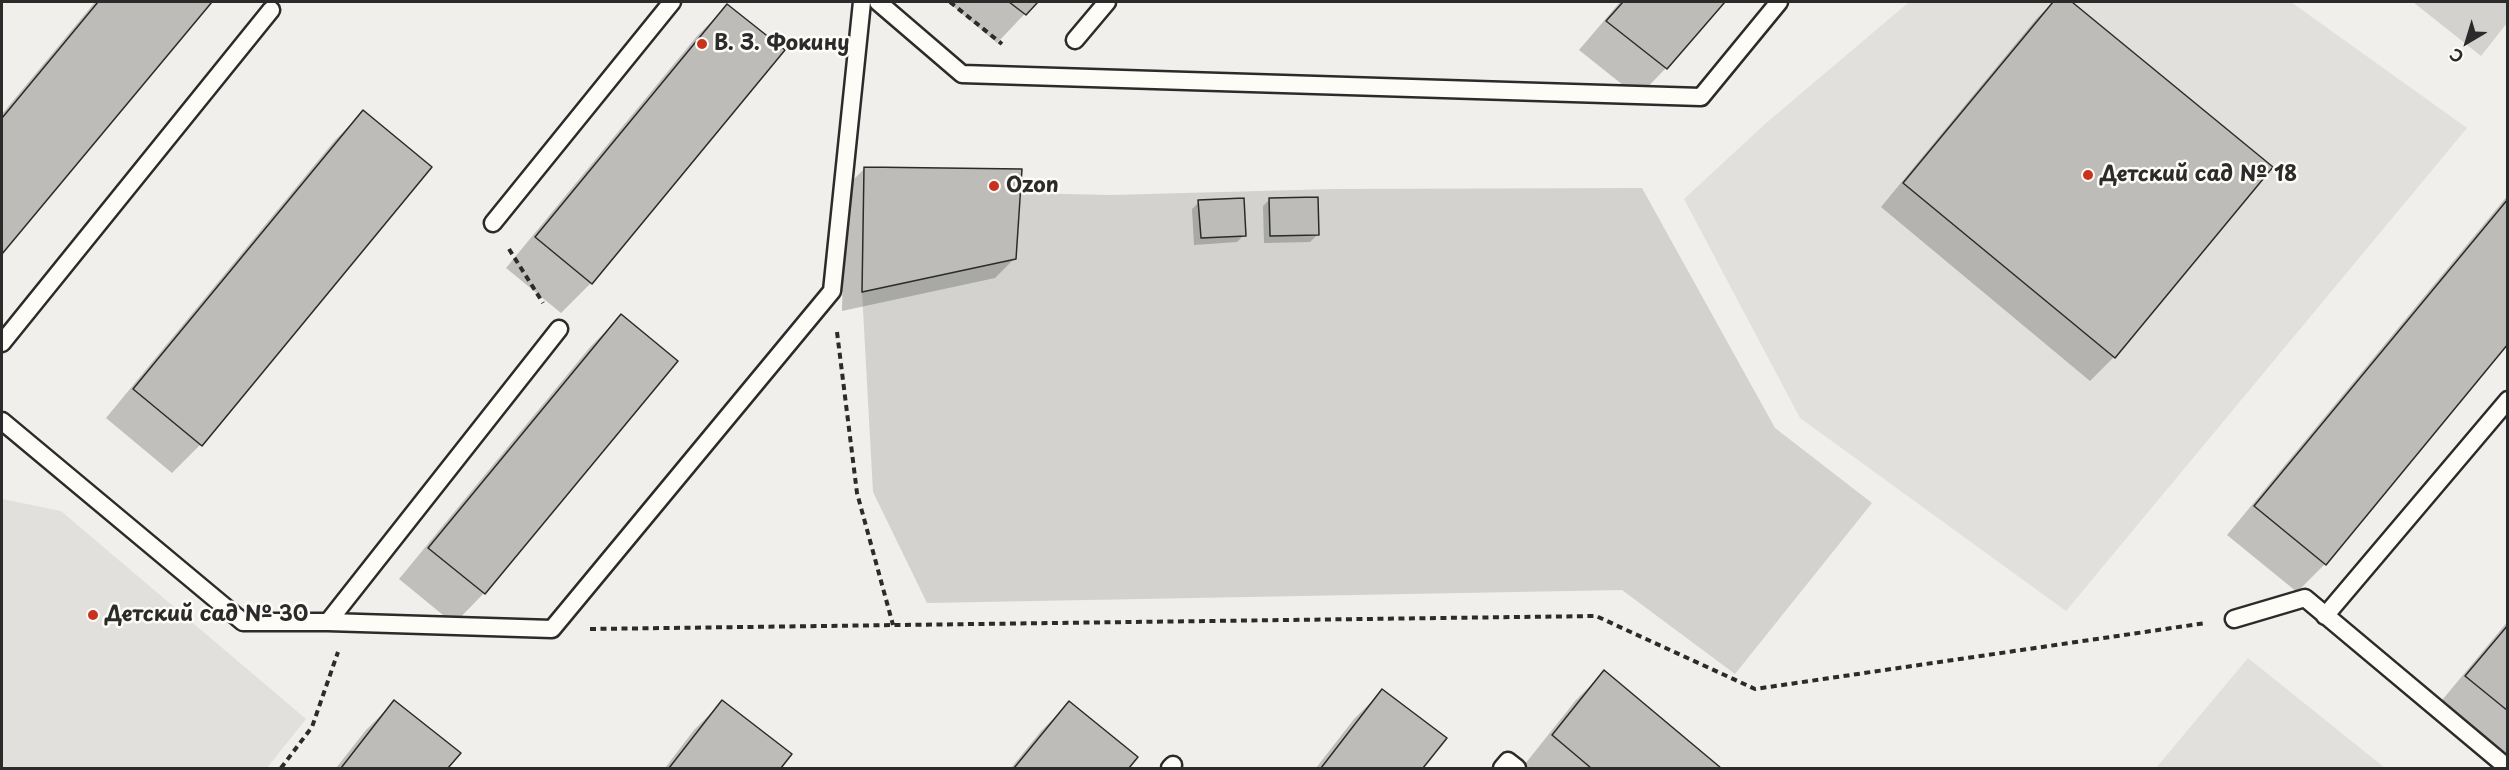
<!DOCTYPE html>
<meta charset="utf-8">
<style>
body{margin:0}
#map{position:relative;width:2509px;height:770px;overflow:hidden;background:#f0efeb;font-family:"Playpen Sans",sans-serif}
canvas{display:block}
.frame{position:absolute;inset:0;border:3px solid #2b2b2b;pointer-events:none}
.north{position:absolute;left:2437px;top:12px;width:60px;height:60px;-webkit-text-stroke:4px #fdfcf7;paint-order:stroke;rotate:218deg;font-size:16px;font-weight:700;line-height:24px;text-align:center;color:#2b2b2b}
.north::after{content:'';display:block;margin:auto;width:21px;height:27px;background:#2b2b2b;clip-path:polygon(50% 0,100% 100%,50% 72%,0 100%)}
</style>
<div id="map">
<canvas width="2509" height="770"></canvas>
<div class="frame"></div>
<div class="north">С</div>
</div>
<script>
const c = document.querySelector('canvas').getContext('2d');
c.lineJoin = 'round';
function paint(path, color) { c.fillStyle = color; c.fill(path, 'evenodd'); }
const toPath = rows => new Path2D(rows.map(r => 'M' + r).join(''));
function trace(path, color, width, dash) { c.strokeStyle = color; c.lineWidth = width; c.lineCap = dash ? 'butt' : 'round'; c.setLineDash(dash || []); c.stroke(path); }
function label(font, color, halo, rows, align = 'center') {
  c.font = font + ' "Playpen Sans",sans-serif'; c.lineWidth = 5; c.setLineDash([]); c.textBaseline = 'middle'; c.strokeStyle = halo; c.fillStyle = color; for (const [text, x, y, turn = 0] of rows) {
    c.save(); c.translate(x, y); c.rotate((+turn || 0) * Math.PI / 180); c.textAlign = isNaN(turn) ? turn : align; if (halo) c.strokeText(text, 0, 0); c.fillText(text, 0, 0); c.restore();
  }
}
paint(toPath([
 [1909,2,2291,2,2467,128,2066,611,1800,418,1684,199,1765,124],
 [2,499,61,511,306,719,267,768,2,768],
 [2248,658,2385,768,2156,768]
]), '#e1e0dc');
paint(toPath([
 [2413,2,2507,2,2507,23,2481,56],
 [1642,188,1775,428,1872,503,1735,674,1622,590,927,603,873,492,862,292,1016,259,1021,193,1111,195,1333,189]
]), '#d3d2cf');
paint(toPath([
 [95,2,210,2,2,252,2,114],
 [948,2,1036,2,997,43],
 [1620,2,1723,2,1666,68,1638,97,1579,50],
 [2054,2,2070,2,2271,168,2114,357,2090,381,1881,207,2037,18],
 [727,6,591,283,561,313,506,268,697,36],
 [363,112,430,167,200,445,172,473,106,418,335,140],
 [865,168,1015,258,995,278,842,311,845,188],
 [2508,195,2508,342,2325,564,2297,592,2227,535],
 [1270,199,1317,235,1310,242,1264,243,1263,206],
 [1199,202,1244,235,1237,242,1194,245,1192,209],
 [621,316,676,361,484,593,454,624,399,579,591,346],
 [2508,621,2508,752,2502,758,2438,705],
 [1604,672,1718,768,1530,768,1525,764,1576,700],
 [1382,691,1444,738,1421,768,1316,768,1354,719],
 [394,702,459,753,446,768,336,768,366,730],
 [722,702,790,754,779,768,665,768,694,730],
 [1069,703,1136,757,1127,768,1011,768,1041,731]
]), '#0003');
const building = toPath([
 [98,2,212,2,2,254,2,118,98,2],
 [1009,2,1038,2,1026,15,1009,2],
 [1623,2,1725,2,1667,69,1606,21,1623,2],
 [2053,2,2072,2,2273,167,2115,358,1903,183,2053,2],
 [727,4,785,50,592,284,535,237,727,4],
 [363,110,432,167,202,446,133,389,363,110],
 [864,167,1022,169,1016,259,862,292,864,167],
 [1318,197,1319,235,1270,236,1269,198,1318,197],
 [1244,198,1246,236,1201,238,1198,200,1244,198],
 [2508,199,2508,344,2326,565,2254,506,2508,199],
 [621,314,678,361,485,594,428,548,621,314],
 [2508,625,2508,711,2465,676,2508,625],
 [1604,670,1721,768,1591,768,1552,735,1604,670],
 [1382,689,1447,738,1423,768,1321,768,1382,689],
 [394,700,461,753,448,768,341,768,394,700],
 [722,700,792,754,781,768,669,768,722,700],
 [1069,701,1138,757,1129,768,1014,768,1069,701]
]);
paint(building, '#bdbcb8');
trace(building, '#2b2b2b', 1.5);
const service = toPath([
 [878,2,962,74,1701,97,1779,2],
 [1075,40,1107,2],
 [493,223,672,2],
 [2,343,271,10],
 [2,421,243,622,328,622,552,629,832,291,862,2],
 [2325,616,2508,400],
 [2234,619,2305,598,2508,768],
 [328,622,559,329],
 [1170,768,1173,765],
 [1502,768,1508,761,1517,768]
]);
trace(service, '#2b2b2b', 21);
trace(toPath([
 [950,2,1002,44],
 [509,249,543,303],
 [837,332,857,493,893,625],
 [590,629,1596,616,1755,689,2206,623],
 [281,768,312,727,338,652]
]), '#2b2b2b', 4, [6, 4.5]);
trace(service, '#fdfcf7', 16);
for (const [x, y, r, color] of [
 [702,44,6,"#c8321e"],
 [2088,175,6,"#c8321e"],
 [994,186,6,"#c8321e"],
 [93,615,6,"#c8321e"]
]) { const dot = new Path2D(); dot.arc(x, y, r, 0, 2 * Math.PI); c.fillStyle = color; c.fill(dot); trace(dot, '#fdfcf7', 2); }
label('bold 21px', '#2b2b2b', '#fdfcf7', [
 ["В. З. Фокину",714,44],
 ["Детский сад № 18",2100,175],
 ["Ozon",1006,186],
 ["Детский сад № 30",105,615]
], 'left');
</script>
